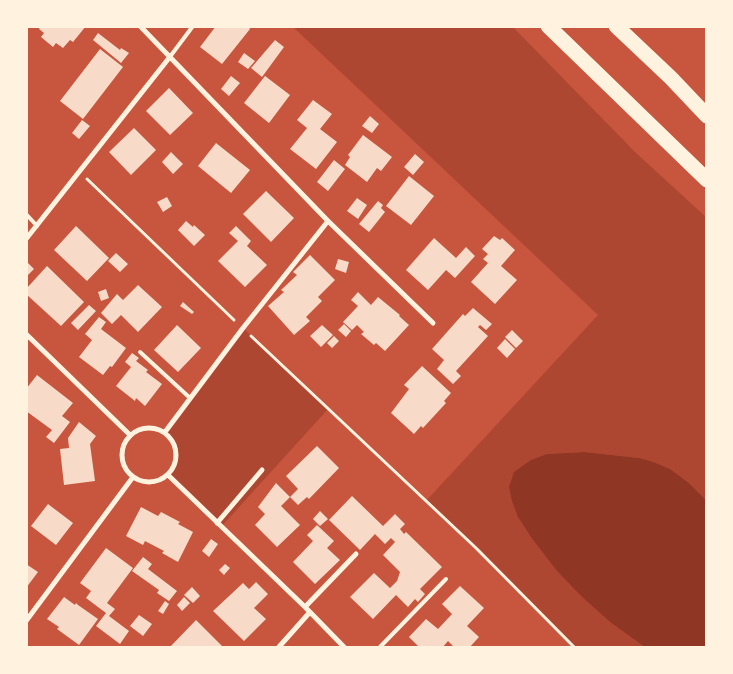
<!DOCTYPE html>
<style>
body{margin:0}
#map{position:relative;width:733px;height:674px;overflow:hidden;background:#c8553d;font-family:"Titillium Web",sans-serif}
canvas{display:block}
.frame{position:absolute;inset:0;border:28px solid #fff3e0;pointer-events:none}
</style>
<div id="map">
<canvas width="733" height="674"></canvas>
<div class="frame"></div>
</div>
<script>
const c = document.querySelector('canvas').getContext('2d');
c.lineJoin = 'round';
function paint(path, color) { c.fillStyle = color; c.fill(path, 'evenodd'); }
const toPath = rows => new Path2D(rows.map(r => 'M' + r).join(''));
function trace(path, color, width, dash) { c.strokeStyle = color; c.lineWidth = width; c.lineCap = dash ? 'butt' : 'round'; c.setLineDash(dash || []); c.stroke(path); }
paint(toPath([
 [292,26,512,26,635,152,707,218,707,501,689,483,670,469,639,458,584,452,547,454,533,540,557,571,581,596,610,622,647,648,577,648,426,501,598,315],
 [243,328,328,409,221,527,168,475,175,465,177,452,173,440,165,432]
]), '#ae4732');
paint(toPath([
 [584,452,639,458,653,462,670,469,689,483,707,501,707,648,647,648,642,645,610,622,581,596,557,571,533,540,518,517,512,501,509,487,514,472,531,460,547,454]
]), '#8f3625');
paint(toPath([
 [41,26,86,26,73,42,70,40,63,48,56,43,53,47,41,37,44,33,39,29],
 [216,26,248,26,250,29,222,64,200,47],
 [98,33,120,50,121,48,129,53,121,63,93,40],
 [275,40,284,47,262,77,251,68],
 [100,49,123,67,83,119,60,101],
 [244,53,255,61,248,69,238,62],
 [231,76,240,83,229,96,221,89],
 [265,76,290,95,269,123,244,103],
 [169,88,193,113,170,135,146,111],
 [313,100,332,114,320,129,337,142,316,169,290,149,307,128,297,120],
 [370,116,379,124,372,133,362,126],
 [82,120,90,126,79,139,72,133],
 [134,128,156,150,131,175,109,152],
 [363,135,392,157,381,171,377,168,367,182,345,165,350,157,348,155],
 [216,143,250,170,231,193,198,166],
 [171,152,183,164,173,174,162,162],
 [415,154,424,162,413,175,404,167],
 [334,160,345,169,328,191,317,182],
 [409,176,434,196,411,225,386,206],
 [266,191,294,218,271,242,243,214],
 [167,197,172,206,163,212,157,202],
 [357,198,367,205,358,219,347,211],
 [378,201,383,205,381,208,385,212,369,232,359,224],
 [186,221,193,227,194,225,205,235,194,246,178,230],
 [76,226,109,258,87,281,54,250],
 [236,226,251,241,247,246,267,265,245,287,218,261,238,241,229,233],
 [494,236,500,240,502,238,515,250,501,266,517,280,495,304,471,282,488,263,483,259,488,254,482,249],
 [434,238,456,258,466,247,475,256,455,278,446,270,428,290,406,270],
 [116,253,128,264,120,272,108,261],
 [310,255,335,280,318,297,322,301,306,317,310,321,294,335,268,306,284,292,281,290,297,275,293,272],
 [338,259,349,262,346,273,335,269],
 [26,261,34,269,26,277],
 [47,266,84,302,61,326,26,294,26,289],
 [138,285,162,307,138,332,121,315,112,324,101,313,117,294,123,300],
 [106,289,109,298,101,301,98,292],
 [358,292,371,305,378,297,400,315,399,316,409,325,385,351,376,343,374,345,361,334,364,332,357,325,352,330,343,322,358,306,351,300],
 [183,302,194,312,192,314,180,306],
 [89,305,96,311,78,330,71,323],
 [473,308,492,324,486,330,480,325,478,327,488,336,456,371,461,376,453,384,437,369,444,360,432,349,463,314,465,316],
 [99,317,106,322,101,329,126,348,112,367,110,366,103,375,79,357,92,340,85,334],
 [344,324,351,331,346,337,338,330],
 [177,325,201,348,178,372,154,350],
 [322,325,333,335,321,347,310,336],
 [512,330,523,341,516,348,505,337],
 [334,336,339,341,332,348,327,343],
 [505,339,515,349,507,358,497,348],
 [132,353,139,358,136,361,148,370,146,372,162,384,145,406,136,398,135,401,116,386,131,367,125,362],
 [422,366,451,393,444,401,446,403,423,428,421,426,414,434,391,413,409,389,404,385],
 [37,375,73,403,62,416,70,422,54,443,46,437,52,430,26,411,26,389],
 [79,422,96,436,90,444,95,481,64,485,60,449,69,448,68,438],
 [317,446,339,468,309,499,307,497,298,505,290,497,298,489,286,476],
 [276,483,290,497,281,506,300,525,277,547,255,525,265,514,258,507],
 [352,496,383,526,395,514,405,524,400,529,404,534,406,532,442,567,420,589,425,594,418,602,415,599,408,607,396,595,373,619,350,597,374,573,390,588,397,581,400,572,383,555,395,542,391,538,385,544,375,534,360,550,329,520],
 [48,504,73,523,56,545,31,526],
 [141,507,158,516,161,512,180,522,178,524,193,532,178,562,162,553,164,551,145,541,143,545,126,536],
 [320,511,328,519,320,526,313,519],
 [317,525,334,541,327,548,340,560,315,584,293,562,313,541,307,535],
 [211,539,218,544,209,557,202,551],
 [106,548,133,568,107,603,115,609,109,616,129,631,120,644,96,626,106,613,86,598,91,591,80,583],
 [143,557,152,564,148,569,177,591,169,601,157,593,159,590,132,571],
 [26,564,38,572,26,588],
 [225,564,230,568,224,575,219,570],
 [256,582,268,594,254,608,266,619,244,641,213,611,243,583,249,589],
 [460,586,484,608,467,626,479,637,469,648,455,648,448,641,442,648,418,648,419,647,409,637,426,619,438,629,452,614,442,604],
 [192,587,200,596,193,603,184,595],
 [64,597,75,605,76,603,78,605,98,619,79,645,57,629,59,627,47,619],
 [184,597,190,603,182,611,177,605],
 [165,601,169,604,163,614,158,611],
 [139,615,152,624,143,636,130,626],
 [196,620,224,648,169,648]
]), '#f7dbc8');
trace(toPath([
 [87,179,234,320],
 [251,336,476,548,575,648]
]), '#fff3e0', 3);
trace(toPath([
 [169,58,193,26],
 [26,214,37,226],
 [140,352,190,398],
 [379,648,446,579]
]), '#fff3e0', 4);
trace(toPath([
 [140,26,328,221],
 [26,239,169,58],
 [26,334,130,435],
 '122 455a27 27 0 1 1 54 0a27 27 0 1 1-54 0Z',
 [165,432,243,328,328,221,433,323],
 [168,475,305,607,345,648],
 [217,523,262,470],
 [305,607,356,554],
 [26,621,133,477],
 [278,648,310,612]
]), '#fff3e0', 5);
trace(toPath([
 [548,26,707,180],
 [616,26,671,78,707,116]
]), '#fff3e0', 15);
</script>
